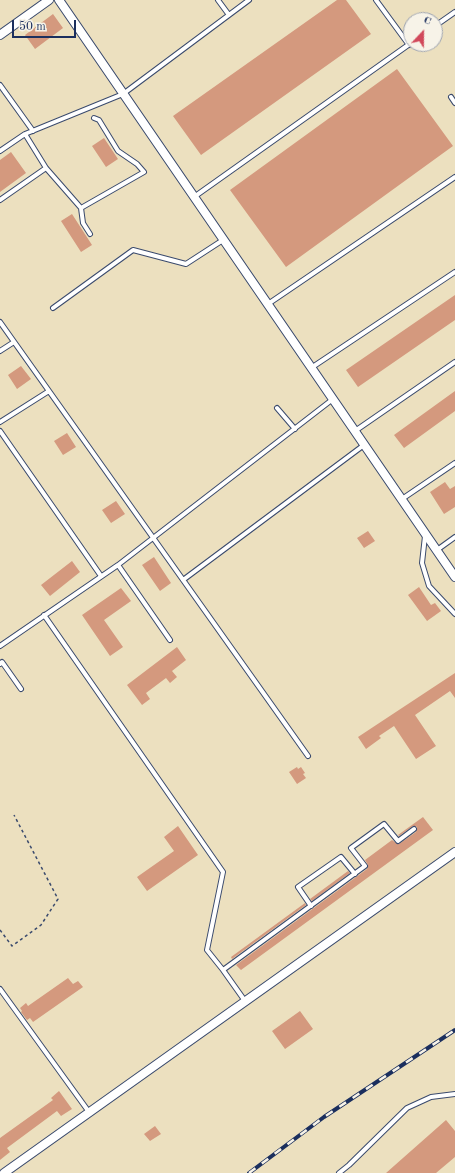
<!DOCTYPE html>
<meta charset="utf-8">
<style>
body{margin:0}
#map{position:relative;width:455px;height:1173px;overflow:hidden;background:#ece0bf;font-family:"Old Standard TT",serif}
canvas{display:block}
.north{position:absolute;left:403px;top:12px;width:40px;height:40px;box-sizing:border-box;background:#f7f3e8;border:1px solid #9fa5b1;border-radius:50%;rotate:22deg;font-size:11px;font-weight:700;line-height:16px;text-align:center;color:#1b2f5e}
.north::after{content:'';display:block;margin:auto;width:14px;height:18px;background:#d1495b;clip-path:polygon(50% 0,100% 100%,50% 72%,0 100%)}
.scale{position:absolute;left:12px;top:20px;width:64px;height:18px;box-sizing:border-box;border:2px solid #1b2f5e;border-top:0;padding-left:5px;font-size:12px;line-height:14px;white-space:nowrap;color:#1b2f5e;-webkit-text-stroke:3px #f7f3e8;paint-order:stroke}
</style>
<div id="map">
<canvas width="455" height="1173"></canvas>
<div class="north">С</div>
<div class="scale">50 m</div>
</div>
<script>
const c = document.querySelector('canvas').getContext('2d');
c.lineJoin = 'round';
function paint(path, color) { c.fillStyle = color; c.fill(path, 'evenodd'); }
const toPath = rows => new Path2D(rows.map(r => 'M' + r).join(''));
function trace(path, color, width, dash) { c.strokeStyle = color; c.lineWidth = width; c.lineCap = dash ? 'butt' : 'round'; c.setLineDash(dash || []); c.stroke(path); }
paint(toPath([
 [337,0,346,0,371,34,201,155,173,116],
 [53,14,63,28,35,49,25,35],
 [397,69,453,146,286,267,230,190],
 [104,138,118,159,106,167,92,146],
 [11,152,26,173,0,192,0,160],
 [72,214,92,245,81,252,61,221],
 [455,295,455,320,358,387,346,370],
 [21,366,31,379,17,389,8,375],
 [455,391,455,411,404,448,394,435],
 [67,433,76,447,63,455,54,441],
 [445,482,450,489,455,486,455,507,444,514,430,492],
 [116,501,125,514,111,523,102,510],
 [368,531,375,541,364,548,357,538],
 [154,557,171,583,160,591,142,565],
 [72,561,80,572,50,596,41,585],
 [419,587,431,605,435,603,441,611,427,621,408,595],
 [121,588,131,601,104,620,123,647,110,656,82,615],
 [177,647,186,660,172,671,177,677,170,683,166,678,146,693,150,699,142,705,127,685],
 [455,673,455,698,450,691,415,715,436,746,416,759,394,726,379,736,381,738,366,749,358,737],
 [297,767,298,769,301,767,305,773,303,774,306,778,297,784,289,772],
 [423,817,433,830,241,970,236,965,367,869,368,865,365,860,392,840,396,843,399,844,416,832,417,827,413,826,399,836,398,835],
 [178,826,198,855,147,891,137,877,174,851,164,837],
 [348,871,350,873,312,901,310,899],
 [305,903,306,905,232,959,231,957],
 [68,978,73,984,78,981,83,987,33,1022,30,1018,27,1020,21,1012,22,1011,20,1008,26,1003,28,1006],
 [300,1011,313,1029,285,1049,272,1031],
 [59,1091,72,1109,61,1116,57,1111,7,1148,10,1152,0,1160,0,1138,53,1100,51,1098],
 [446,1120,455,1131,455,1157,436,1173,386,1173],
 [155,1126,161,1134,150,1141,144,1134]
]), '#d4997e');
const lane = toPath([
 [218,0,229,15],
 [376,0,409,45],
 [435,26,455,12],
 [0,85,33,131],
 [451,97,455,103],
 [25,134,46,168,81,208,144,172,137,164,118,151,99,120,94,118],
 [0,151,25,134,123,94,249,0],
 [194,197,411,43],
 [0,200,46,168],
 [81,208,83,223,90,234],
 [268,304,455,177],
 [53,308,133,250,186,264,223,240],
 [0,322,308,756],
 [0,351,14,342],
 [311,368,455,272],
 [277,408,295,429],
 [0,422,49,391],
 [0,431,101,576],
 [355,431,455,362],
 [402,499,455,463],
 [425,536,422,563,429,586,455,614],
 [437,550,455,537],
 [118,565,170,640],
 [183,580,364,445],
 [44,615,223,872,207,950,223,970,245,1001],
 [0,646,118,565,333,399],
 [0,664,2,662,21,689],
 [311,906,298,887,341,857,355,874],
 [223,970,365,866,351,848,384,824,398,841,414,829],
 [0,989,89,1112],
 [339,1173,349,1165,407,1108,431,1097,455,1094]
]);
const street = toPath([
 [59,0,455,577],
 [0,35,49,0],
 [4,1173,455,852]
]);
trace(lane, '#3a4a6d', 6);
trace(street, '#3a4a6d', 10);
trace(toPath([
 [0,930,12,946,41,925,58,899,14,815]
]), '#3a4a6d', 1.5, [3, 3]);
trace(lane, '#fff', 4);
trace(street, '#fff', 8);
const rail = toPath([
 [249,1173,324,1117,455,1030]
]);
trace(rail, '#1b2f5e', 4);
trace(rail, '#f7f3e8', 2.5, [8]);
</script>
